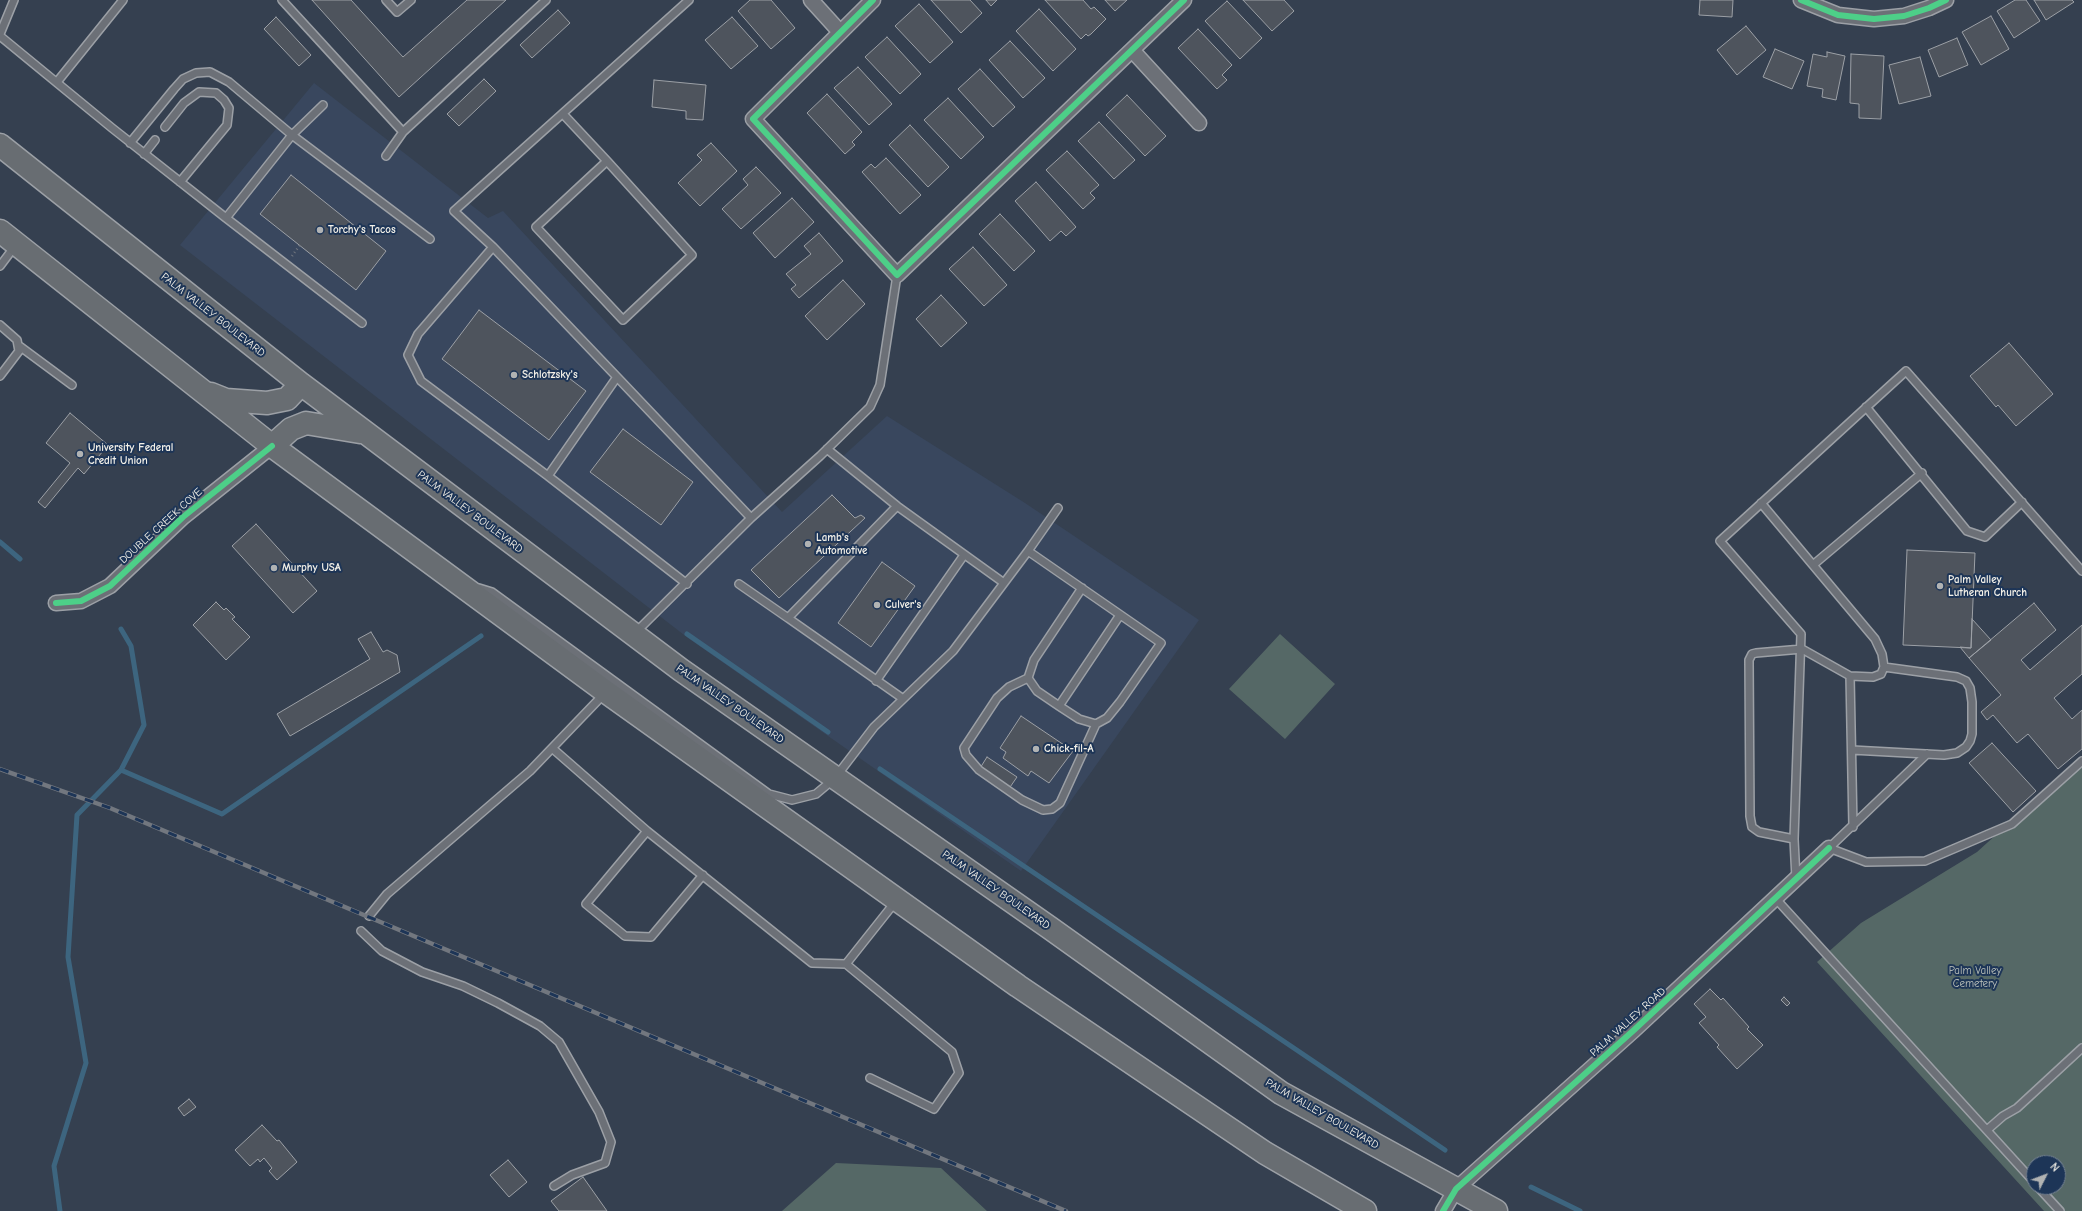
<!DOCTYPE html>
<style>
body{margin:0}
#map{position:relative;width:2082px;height:1211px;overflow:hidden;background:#354050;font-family:"Comic Neue",sans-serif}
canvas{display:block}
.north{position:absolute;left:2026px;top:1155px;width:40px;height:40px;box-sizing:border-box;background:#1d3557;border:1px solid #738091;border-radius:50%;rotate:48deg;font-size:11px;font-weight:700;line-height:16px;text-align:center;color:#f4f1e8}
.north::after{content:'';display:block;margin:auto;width:14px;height:18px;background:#b1b3b3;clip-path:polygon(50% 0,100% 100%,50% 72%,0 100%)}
</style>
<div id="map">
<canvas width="2082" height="1211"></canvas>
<div class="north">N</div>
</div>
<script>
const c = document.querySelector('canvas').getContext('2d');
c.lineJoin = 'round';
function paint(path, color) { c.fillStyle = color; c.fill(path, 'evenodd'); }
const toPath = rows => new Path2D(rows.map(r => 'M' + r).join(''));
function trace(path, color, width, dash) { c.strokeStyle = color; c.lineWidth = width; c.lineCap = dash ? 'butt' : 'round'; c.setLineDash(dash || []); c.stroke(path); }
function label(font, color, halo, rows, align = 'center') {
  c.font = font + ' "Comic Neue",sans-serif'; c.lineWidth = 4; c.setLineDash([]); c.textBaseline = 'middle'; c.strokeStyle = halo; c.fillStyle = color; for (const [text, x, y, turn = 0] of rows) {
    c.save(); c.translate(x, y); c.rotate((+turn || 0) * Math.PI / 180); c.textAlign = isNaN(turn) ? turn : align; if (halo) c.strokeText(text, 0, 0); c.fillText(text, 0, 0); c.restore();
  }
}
paint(toPath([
 [314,83,488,218,503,211,782,512,887,416,1025,503,1199,620,1021,871,688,638,180,245]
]), '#39475e');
paint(toPath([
 [1280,634,1335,684,1285,739,1229,689],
 [2082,757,2082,1211,2044,1211,1817,962,1861,923,1977,852],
 [2034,1163,2058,1163,2058,1187,2034,1187],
 [836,1163,941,1168,987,1211,782,1211]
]), '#556866');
trace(toPath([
 [0,542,20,559],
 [687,634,828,732],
 [880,769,1445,1150],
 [121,770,222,814,481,636],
 [1531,1187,1580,1211],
 [60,1211,54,1166,86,1063,68,957,77,815,121,770,144,725,131,646,121,629]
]), '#3d657f', 5);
const building = toPath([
 [312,0,351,0,403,57,467,0,506,0,399,97,312,0],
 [750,0,771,0,795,28,771,49,738,11,750,0],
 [931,0,970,0,982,13,961,33,931,0],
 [986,0,997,0,991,6,986,0],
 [1045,0,1083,0,1091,9,1094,7,1106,19,1091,34,1088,36,1086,34,1081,39,1045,0],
 [1105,0,1127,0,1115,11,1105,0],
 [1243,0,1284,0,1294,11,1272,31,1243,0],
 [1700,0,1733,0,1732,17,1699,15,1700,0],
 [2015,0,2026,0,2040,21,2014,38,1997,11,2015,0],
 [2034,0,2072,0,2074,2,2046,20,2034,0],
 [1227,1,1262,38,1240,59,1205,21,1227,1],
 [919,4,953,42,930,63,895,26,919,4],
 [1039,9,1076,49,1053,71,1016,31,1039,9],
 [558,10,570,23,532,58,520,45,558,10],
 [1991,16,2009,49,1981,65,1962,32,1991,16],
 [276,17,311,55,299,66,264,29,276,17],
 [732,17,758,46,731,69,705,40,732,17],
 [1746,26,1766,50,1737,75,1717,50,1746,26],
 [1198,29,1232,65,1222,75,1227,80,1217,89,1178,48,1198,29],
 [887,37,921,74,900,94,865,57,887,37],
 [1957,38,1968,65,1939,77,1928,50,1957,38],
 [1010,41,1045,78,1023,98,989,60,1010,41],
 [1775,49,1804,61,1792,89,1763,77,1775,49],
 [1827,52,1845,56,1836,100,1822,97,1823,89,1807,86,1813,54,1827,57,1827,52],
 [1851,54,1884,56,1881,119,1859,118,1859,104,1850,103,1851,54],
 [1920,57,1931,96,1899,104,1889,65,1920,57],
 [858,67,892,104,869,125,834,88,858,67],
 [980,69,1015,107,993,127,958,89,980,69],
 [484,79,496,91,459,126,447,114,484,79],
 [654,80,706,85,703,120,686,119,686,111,652,107,654,80],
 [827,94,862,132,852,142,855,145,845,154,807,113,827,94],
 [1127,95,1166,136,1145,156,1106,115,1127,95],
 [948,98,984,137,961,159,924,120,948,98],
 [1099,122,1135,160,1114,179,1078,141,1099,122],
 [910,125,949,167,928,187,889,145,910,125],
 [711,143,737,171,700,206,678,183,702,160,697,155,711,143],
 [1067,151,1099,185,1090,193,1095,198,1083,209,1046,170,1067,151],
 [886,158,921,195,900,214,862,172,871,164,875,168,886,158],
 [756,167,781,193,741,229,722,209,748,185,743,179,756,167],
 [291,175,386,251,356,290,260,214,291,175],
 [1036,182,1076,227,1066,236,1061,231,1050,241,1015,201,1036,182],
 [792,198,814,222,775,258,753,233,792,198],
 [1000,214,1035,251,1014,271,979,234,1000,214],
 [819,233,843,261,799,298,791,289,796,285,786,274,811,254,804,246,819,233],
 [973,247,1007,285,984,306,949,269,973,247],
 [843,280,865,304,827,340,805,316,843,280],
 [941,295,967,323,941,347,916,319,941,295],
 [479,310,586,391,549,440,442,359,479,310],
 [2009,343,2053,394,2016,426,1998,405,1996,407,1970,376,2009,343],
 [70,413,108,445,84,474,78,468,45,508,38,502,70,463,46,443,70,413],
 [623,429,693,482,661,525,590,472,623,429],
 [832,495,855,518,861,515,865,518,779,598,751,570,832,495],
 [256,524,317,591,293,613,232,546,256,524],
 [1907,550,1975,553,1971,648,1903,645,1907,550],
 [882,562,915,586,871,647,838,623,882,562],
 [216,602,224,610,226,608,235,617,232,619,250,637,226,660,193,625,216,602],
 [2034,603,2056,630,2021,660,2030,670,2082,625,2082,674,2054,698,2072,719,2082,710,2082,749,2058,769,2028,734,2017,743,1993,715,1987,720,1981,712,2001,695,1969,658,2034,603],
 [1972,619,1991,640,1969,658,1960,647,1971,648,1972,619],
 [371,632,383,652,387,650,397,655,400,672,290,736,277,714,370,659,358,639,371,632],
 [1021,716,1073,751,1049,783,1031,771,1028,776,1003,758,1006,752,1000,748,1021,716],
 [1992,743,2036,791,2013,812,1969,763,1992,743],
 [987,757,1017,777,1006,793,977,773,987,757],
 [1710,989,1721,1000,1723,998,1749,1027,1747,1029,1763,1045,1737,1069,1717,1047,1719,1045,1699,1023,1706,1017,1694,1004,1710,989],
 [1784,997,1790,1003,1787,1006,1781,1000,1784,997],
 [189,1099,196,1107,184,1116,178,1108,189,1099],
 [262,1125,277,1141,279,1140,297,1162,277,1180,269,1171,272,1168,264,1158,260,1162,258,1159,250,1166,235,1150,262,1125],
 [508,1160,527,1182,509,1197,490,1175,508,1160],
 [583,1177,607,1211,559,1211,551,1201,583,1177]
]);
paint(building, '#4e545d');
trace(building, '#9ca0a6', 1);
const lane = toPath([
 [282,0,403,132],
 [386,0,397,12,411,0],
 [0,34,14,0],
 [0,36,112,128,226,218],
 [57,82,123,0],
 [563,114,607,161,692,255,623,320,536,227,607,161],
 [165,127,184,103,199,92,216,93,224,100,229,108,227,125,180,182],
 [130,143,174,89,183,79,196,73,210,72,229,82,292,135,323,105],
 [144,154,155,140],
 [386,156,403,132,546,0],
 [493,247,454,211,689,0],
 [0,266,15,246],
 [362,323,226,218,292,135,430,239],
 [0,325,17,340,19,351,0,376],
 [18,345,72,385],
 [1866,407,1967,531,1985,537,2022,502],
 [827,449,897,506],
 [548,476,421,381,408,355,418,334,493,247,617,377],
 [1761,503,1875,639,1882,654,1884,667,1881,674,1873,677,1850,676,1853,827],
 [1028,551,1161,643,1120,702,1107,718,1096,724,1079,719,1059,706,1037,691,1028,678,1034,660,1082,588],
 [1813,565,1922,473],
 [687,584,548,476,617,377,751,518],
 [739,584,788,618,897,506,1004,583],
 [479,588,492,592,769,794,792,800,816,794,835,778,874,727,953,651,1028,551,1058,508],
 [788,618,902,698],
 [635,633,751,518,820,456,870,407,880,385,897,275],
 [1028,678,1009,687,997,698,964,748,966,755,979,770,1022,800,1043,810,1052,809,1060,803,1096,724],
 [876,681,964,555],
 [1059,706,1120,615],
 [552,748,647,831,586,904,625,936,651,937,703,875],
 [1852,750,1944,755,1957,753,1966,747,1970,741,1972,734,1972,702,1970,688,1966,681,1957,677,1884,667],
 [1927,754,1829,848,1866,862,1925,861,2012,824,2082,761],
 [647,831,812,963,846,964,952,1052,959,1073,934,1109,870,1078],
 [1794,839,1759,832,1752,827,1750,816,1749,660,1752,654,1756,653,1802,649,1850,676],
 [1796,879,1794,839,1801,634,1720,541,1906,371,2082,571],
 [1776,899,2034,1182],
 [369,916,387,894,530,771,604,694],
 [361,931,382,951,422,972,463,986,498,1003,540,1026,559,1042,599,1112,611,1142,605,1163,572,1175,554,1186],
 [846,964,896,901],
 [1987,1130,2003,1116,2017,1108,2082,1048],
 [2038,1187,2060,1211]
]);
const street = toPath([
 [811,0,840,32],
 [873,0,753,119,897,275,1184,0],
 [1801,0,1838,15,1874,19,1904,16,1929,8,1946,0],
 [1132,50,1199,123],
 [56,603,81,601,110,586,183,517,272,446],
 [1443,1211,1456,1189,1634,1030,1829,848]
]);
const highway = toPath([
 [0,145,301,384,681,670,1050,928,1281,1093,1496,1211],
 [0,231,272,446,606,692,1018,986,1265,1153,1365,1211],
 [211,394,226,400,267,403,287,399,301,384],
 [272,446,291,429,306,423,360,432]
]);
trace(lane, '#9ca0a6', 10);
trace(street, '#9ca0a6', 17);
trace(highway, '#9ca0a6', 25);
trace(toPath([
 [292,256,300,245]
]), '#72777f', 2.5, [1, 3]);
trace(lane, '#6c7077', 7);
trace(street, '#6c7077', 14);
trace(highway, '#686d72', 22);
const rail = toPath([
 [0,769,110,808,1066,1211]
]);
trace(rail, '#72777f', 4.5);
trace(rail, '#1d3557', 3, [9]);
trace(toPath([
 [873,0,753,119,897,275,1184,0],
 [1801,0,1838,15,1874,19,1904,16,1929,8,1946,0],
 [56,603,81,601,110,586,183,517,272,446],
 [1443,1211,1456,1189,1634,1030,1829,848]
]), '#4dcf88', 6);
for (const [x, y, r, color] of [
 [320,230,4,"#b1b3b3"],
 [514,375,4,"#b1b3b3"],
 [80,454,4,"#b1b3b3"],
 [808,544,4,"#b1b3b3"],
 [274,568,4,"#b1b3b3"],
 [1940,586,4,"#b1b3b3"],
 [877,605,4,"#b1b3b3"],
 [1036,749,4,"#b1b3b3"]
]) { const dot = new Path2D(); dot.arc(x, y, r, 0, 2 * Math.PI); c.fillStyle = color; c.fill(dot); trace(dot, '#1d3557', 1.5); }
label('bold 11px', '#f4f1e8', '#1d3557', [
 ["Torchy's Tacos",328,230],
 ["Schlotzsky's",522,375],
 ["University Federal",88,448],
 ["Credit Union",88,461],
 ["Lamb's",816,538],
 ["Automotive",816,551],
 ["Murphy USA",282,568],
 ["Palm Valley",1948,580],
 ["Lutheran Church",1948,593],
 ["Culver's",885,605],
 ["Chick-fil-A",1044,749]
], 'left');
label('11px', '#f4f1e8', '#1d3557', [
 ["PALM VALLEY BOULEVARD",213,315,38],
 ["PALM VALLEY BOULEVARD",470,512,37],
 ["DOUBLE CREEK COVE",161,526,-42],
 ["PALM VALLEY BOULEVARD",730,704,35],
 ["PALM VALLEY BOULEVARD",996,890,35],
 ["PALM VALLEY ROAD",1628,1022,-42],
 ["PALM VALLEY BOULEVARD",1322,1114,30]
]);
label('11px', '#bec3bc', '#1d3557', [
 ["Palm Valley",1975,971],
 ["Cemetery",1975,984]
]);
</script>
